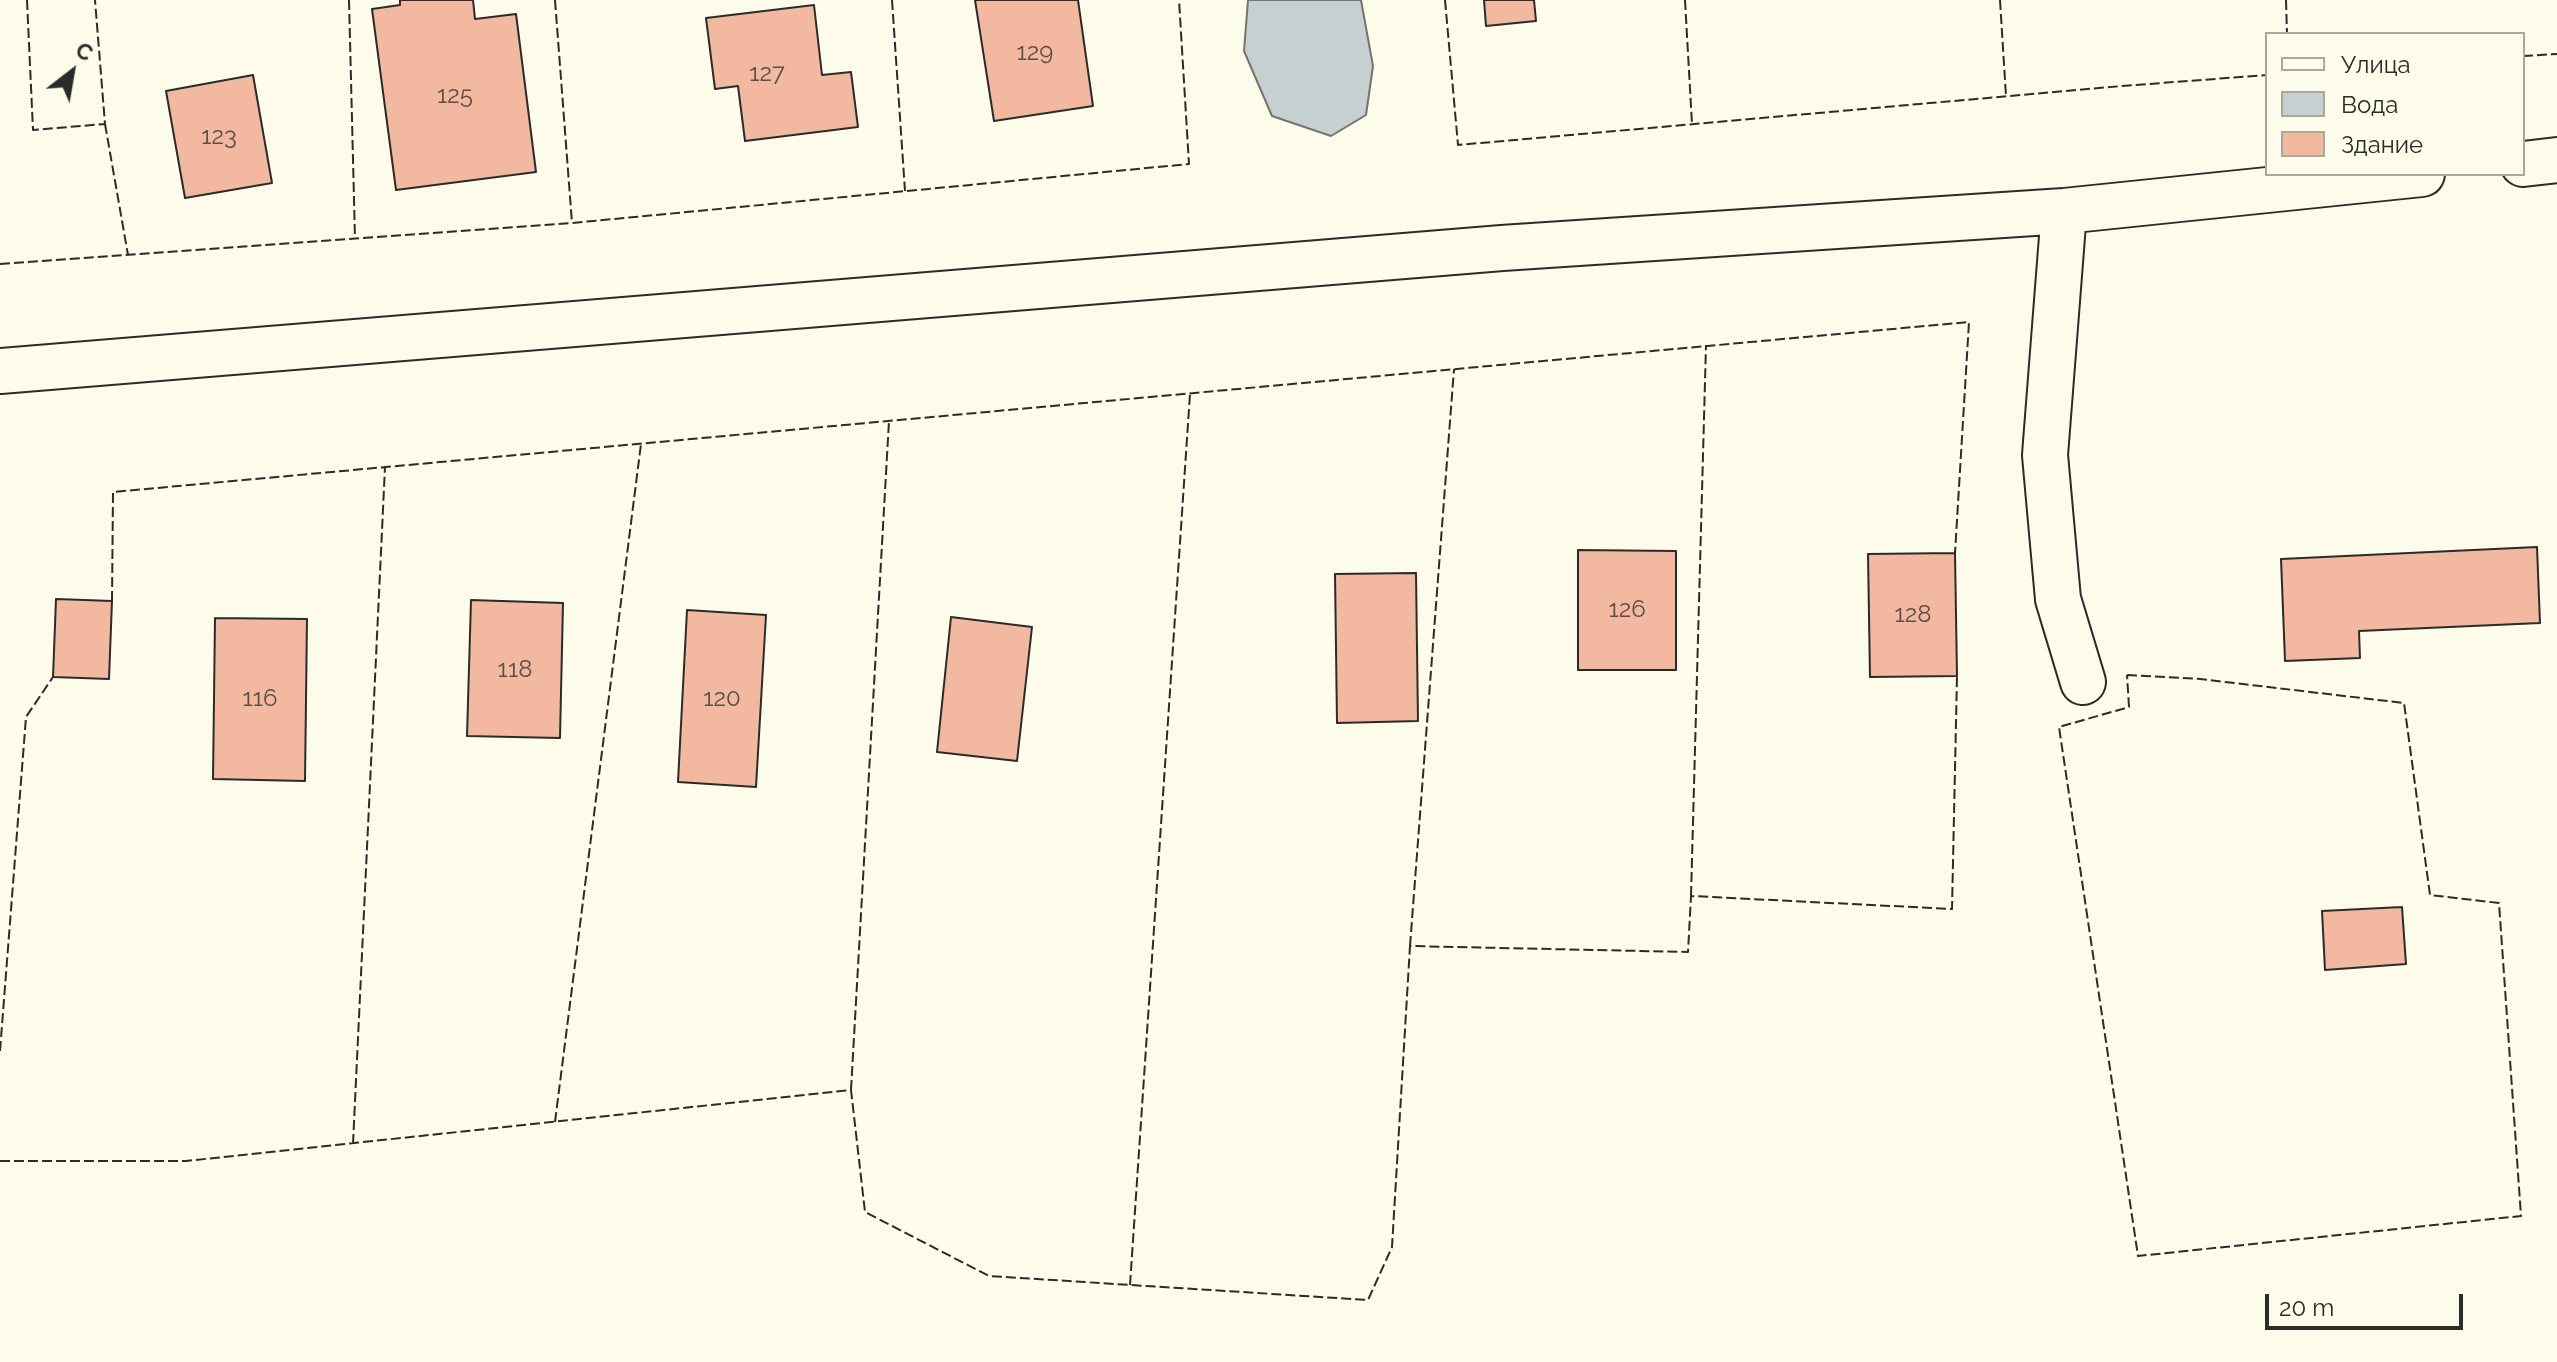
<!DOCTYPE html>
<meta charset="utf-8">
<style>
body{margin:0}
#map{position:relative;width:2557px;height:1362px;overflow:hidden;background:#fdfbea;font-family:Raleway,sans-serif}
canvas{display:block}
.legend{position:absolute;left:2265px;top:32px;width:260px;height:144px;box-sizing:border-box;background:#fdfbea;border:2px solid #a9a89e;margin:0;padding:10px 14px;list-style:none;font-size:24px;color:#2b2b2b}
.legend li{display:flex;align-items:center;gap:16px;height:40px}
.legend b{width:40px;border:2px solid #a9a89e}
.north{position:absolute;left:32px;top:32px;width:80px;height:80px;-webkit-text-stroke:6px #fdfbea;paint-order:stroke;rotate:31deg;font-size:22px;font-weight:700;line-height:32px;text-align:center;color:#2b2b2b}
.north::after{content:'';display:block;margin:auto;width:28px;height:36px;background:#2b2b2b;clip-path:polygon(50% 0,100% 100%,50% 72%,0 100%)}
.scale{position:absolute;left:2265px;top:1294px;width:198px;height:36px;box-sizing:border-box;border:4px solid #2b2b2b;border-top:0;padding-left:10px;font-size:24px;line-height:28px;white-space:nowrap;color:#2b2b2b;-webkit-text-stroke:6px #fdfbea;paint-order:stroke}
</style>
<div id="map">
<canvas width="2557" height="1362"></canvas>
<ul class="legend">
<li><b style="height:10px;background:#fdfbea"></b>Улица</li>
<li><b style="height:22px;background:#c7d0d0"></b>Вода</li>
<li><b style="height:22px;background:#f2b8a0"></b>Здание</li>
</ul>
<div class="north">С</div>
<div class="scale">20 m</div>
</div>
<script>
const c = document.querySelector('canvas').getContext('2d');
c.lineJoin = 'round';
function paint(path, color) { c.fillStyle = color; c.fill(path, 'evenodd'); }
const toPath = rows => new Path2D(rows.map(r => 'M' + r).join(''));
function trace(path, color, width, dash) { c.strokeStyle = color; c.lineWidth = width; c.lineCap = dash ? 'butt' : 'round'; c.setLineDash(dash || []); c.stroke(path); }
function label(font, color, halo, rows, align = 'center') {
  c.font = font + ' Raleway,sans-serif'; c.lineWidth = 6; c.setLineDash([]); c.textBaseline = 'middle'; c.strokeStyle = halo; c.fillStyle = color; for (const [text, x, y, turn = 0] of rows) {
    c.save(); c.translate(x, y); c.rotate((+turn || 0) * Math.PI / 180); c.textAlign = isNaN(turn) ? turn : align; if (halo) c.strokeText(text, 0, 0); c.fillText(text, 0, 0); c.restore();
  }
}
const water = toPath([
 [1248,0,1361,0,1373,66,1366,115,1331,136,1272,116,1244,51,1248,0]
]);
paint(water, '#c7d0d0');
trace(water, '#74746e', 2);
const building = toPath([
 [400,0,473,0,475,19,516,14,536,172,396,190,372,9,400,5,400,0],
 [975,0,1078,0,1093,106,994,121,975,0],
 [1484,0,1534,0,1536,21,1486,26,1484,0],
 [814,5,822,75,851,72,858,127,745,141,738,86,715,89,706,18,814,5],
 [253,75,272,183,185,198,166,91,253,75],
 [2537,547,2540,623,2359,631,2360,658,2285,661,2281,559,2537,547],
 [1578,550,1676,551,1676,670,1578,670,1578,550],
 [1955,553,1957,676,1870,677,1868,554,1955,553],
 [1416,573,1418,721,1337,723,1335,574,1416,573],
 [56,599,112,601,109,679,53,677,56,599],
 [471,600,563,603,560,738,467,736,471,600],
 [687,610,766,615,756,787,678,782,687,610],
 [951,617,1032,627,1017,761,937,752,951,617],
 [215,618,307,619,305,781,213,779,215,618],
 [2402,907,2406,964,2325,970,2322,911,2402,907]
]);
paint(building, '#f2b8a0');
trace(building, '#2b2b2b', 2);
const minor = toPath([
 [2523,164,2557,160],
 [2064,211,2045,455,2058,599,2083,682],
 [0,371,1502,248,2064,211,2422,174]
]);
trace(minor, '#2b2b2b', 48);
trace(minor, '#fdfbea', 44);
trace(toPath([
 [27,0,33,130,105,124,95,0],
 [349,0,355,239],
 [555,0,572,223],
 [892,0,905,191],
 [1445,0,1458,145,2122,86,2267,75],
 [1685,0,1692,124],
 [2000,0,2006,96],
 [2286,0,2287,34],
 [2523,56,2557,54],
 [105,124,128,255],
 [0,264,572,223,1189,164,1179,0],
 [112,601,113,492,1969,322,1955,553],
 [2127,675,2200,679,2404,703,2430,895,2499,903,2521,1216,2138,1256,2059,727,2129,707,2127,675],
 [1691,896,1706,345],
 [1410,946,1454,369],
 [0,1051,26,717,53,677],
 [851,1090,889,421],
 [555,1122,641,444],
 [353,1144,385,467],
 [0,1161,186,1161,851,1090,865,1212,989,1276,1368,1300,1392,1247,1410,946,1688,952,1691,896,1952,909,1957,676],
 [1130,1285,1190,394]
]), '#2b2b2b', 2, [10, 4]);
label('24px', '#5d4e48', null, [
 ["129",1035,53],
 ["127",767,74],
 ["125",455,96],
 ["123",219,137],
 ["126",1627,610],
 ["128",1913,615],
 ["118",515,670],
 ["116",260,699],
 ["120",722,699]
]);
</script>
